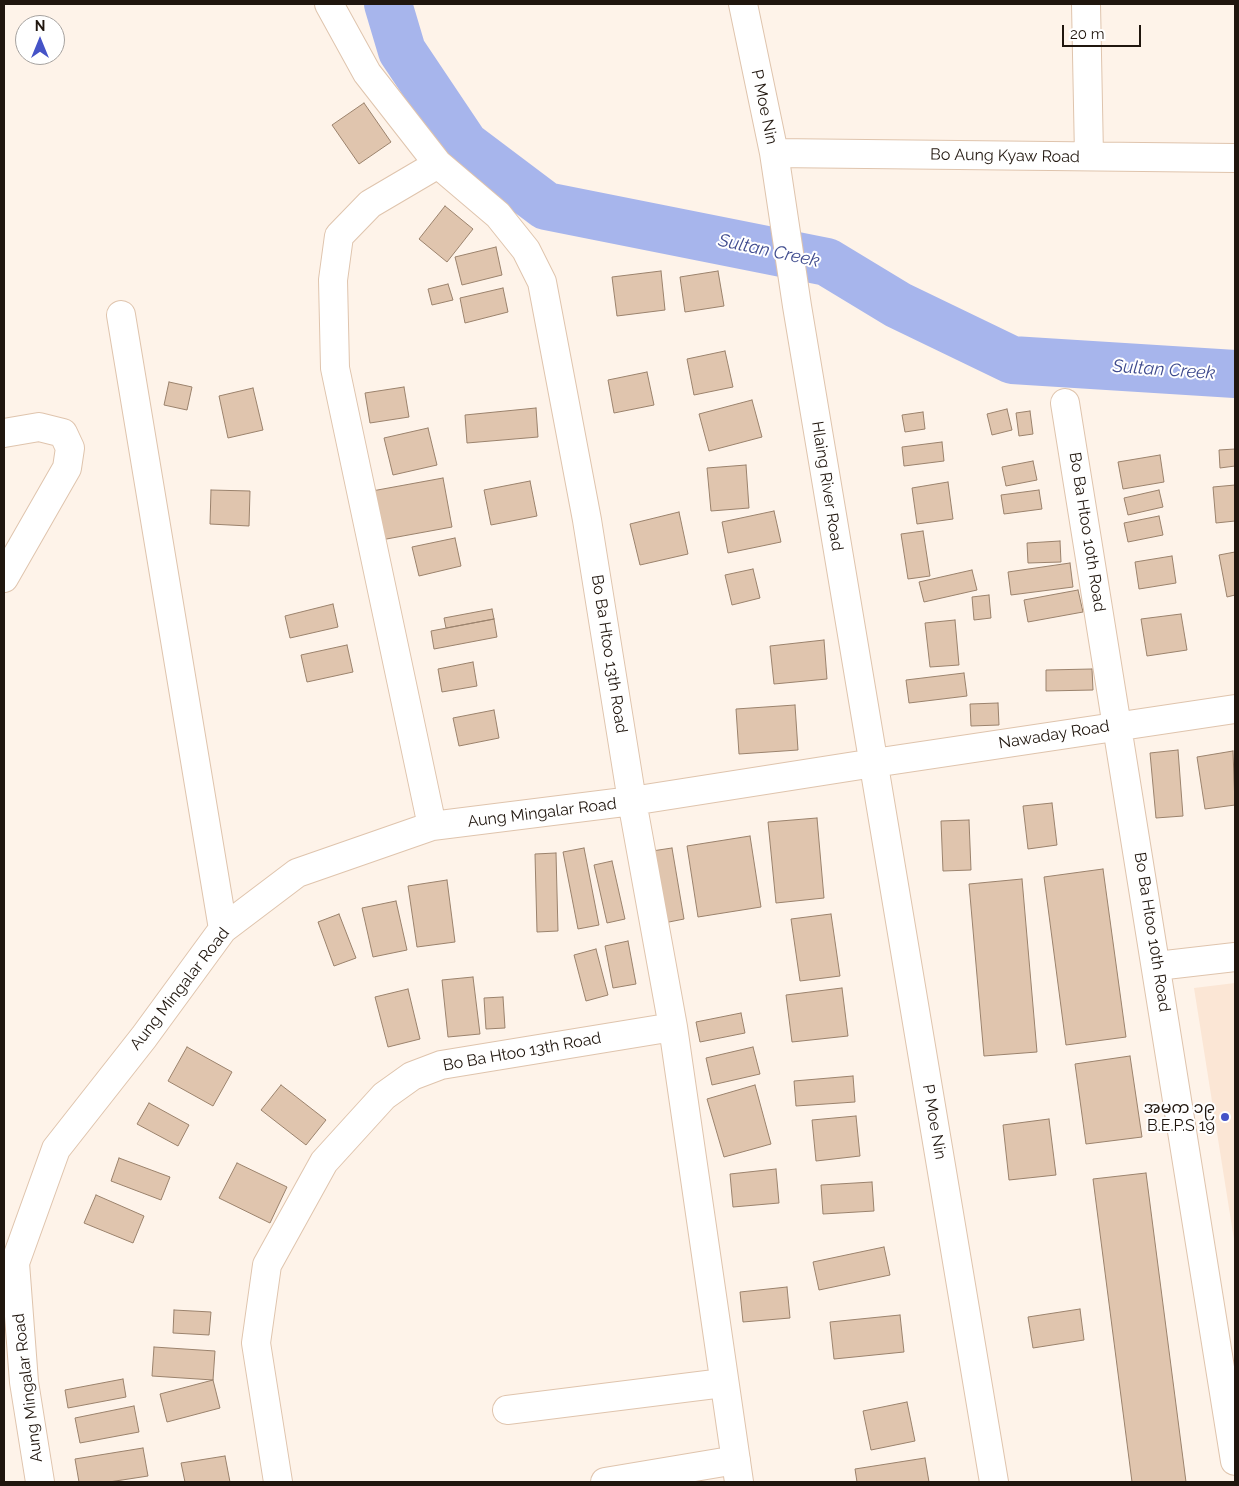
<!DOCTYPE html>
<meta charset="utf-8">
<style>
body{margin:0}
#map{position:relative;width:1239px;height:1486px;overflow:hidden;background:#fef3e9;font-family:Raleway,sans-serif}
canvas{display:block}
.frame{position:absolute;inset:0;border:5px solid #20160e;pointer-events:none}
.north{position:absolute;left:15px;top:15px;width:50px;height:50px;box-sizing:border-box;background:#fff;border:1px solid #a6a29f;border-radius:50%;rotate:0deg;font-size:14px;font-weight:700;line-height:20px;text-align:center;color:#20160e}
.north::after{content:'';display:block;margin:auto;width:18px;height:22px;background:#4553c7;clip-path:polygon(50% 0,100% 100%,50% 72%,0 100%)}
.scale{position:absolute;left:1062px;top:25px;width:79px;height:22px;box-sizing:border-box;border:2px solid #20160e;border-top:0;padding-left:6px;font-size:15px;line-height:18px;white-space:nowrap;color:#20160e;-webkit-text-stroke:4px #fff;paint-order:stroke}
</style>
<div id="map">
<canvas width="1239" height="1486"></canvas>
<div class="frame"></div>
<div class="north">N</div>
<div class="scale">20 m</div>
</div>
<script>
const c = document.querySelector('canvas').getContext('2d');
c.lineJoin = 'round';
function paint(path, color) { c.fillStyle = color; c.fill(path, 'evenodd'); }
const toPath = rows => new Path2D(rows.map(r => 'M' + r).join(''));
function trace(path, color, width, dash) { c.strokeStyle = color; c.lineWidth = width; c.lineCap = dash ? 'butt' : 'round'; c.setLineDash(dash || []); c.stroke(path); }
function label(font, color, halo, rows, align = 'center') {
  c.font = font + ' Raleway,"Noto Sans Myanmar",sans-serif'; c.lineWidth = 4; c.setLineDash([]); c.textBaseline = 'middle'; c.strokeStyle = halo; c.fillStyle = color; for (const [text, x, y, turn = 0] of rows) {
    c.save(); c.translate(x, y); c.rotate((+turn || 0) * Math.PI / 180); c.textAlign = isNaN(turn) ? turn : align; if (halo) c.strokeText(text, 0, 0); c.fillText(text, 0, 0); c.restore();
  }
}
paint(toPath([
 [1235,983,1235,1246,1194,988]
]), '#fbe6d5');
trace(toPath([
 [388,4,402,51,465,145,546,206,827,262,898,305,1012,360,1235,374]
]), '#a7b5ec', 48);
const building = toPath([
 [364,103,391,142,359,164,332,125,364,103],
 [445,206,473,229,447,262,419,239,445,206],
 [496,247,502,275,462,285,455,257,496,247],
 [661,271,665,310,617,316,612,277,661,271],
 [718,271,724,306,685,312,680,277,718,271],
 [448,284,453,300,432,305,428,289,448,284],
 [503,288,508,312,465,323,460,298,503,288],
 [725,351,733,387,694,395,687,359,725,351],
 [647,372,654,405,614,413,608,380,647,372],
 [169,382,192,387,187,410,164,405,169,382],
 [404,387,409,417,370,423,365,393,404,387],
 [253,388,263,430,228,438,219,396,253,388],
 [752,400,762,437,709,451,699,414,752,400],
 [536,408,538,437,467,443,465,415,536,408],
 [1007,409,1012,430,992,435,987,414,1007,409],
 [1030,411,1033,434,1019,436,1016,413,1030,411],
 [923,412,925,429,905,432,902,415,923,412],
 [428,428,437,465,393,475,384,438,428,428],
 [942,442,944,461,904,466,902,447,942,442],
 [1235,449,1235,466,1220,468,1219,450,1235,449],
 [1160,455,1164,482,1123,489,1118,462,1160,455],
 [1033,461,1037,480,1006,486,1002,467,1033,461],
 [746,465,749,508,711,511,707,468,746,465],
 [443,478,452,527,381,540,372,491,443,478],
 [530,481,537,516,491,525,484,490,530,481],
 [948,482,953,519,917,524,912,488,948,482],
 [1235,485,1235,521,1216,523,1213,487,1235,485],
 [211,490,250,491,249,526,210,524,211,490],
 [1039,490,1042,509,1004,514,1001,495,1039,490],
 [1159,490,1163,507,1128,515,1124,498,1159,490],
 [774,511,781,542,728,553,722,522,774,511],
 [679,512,688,554,640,565,630,524,679,512],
 [1159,516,1163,535,1128,542,1124,523,1159,516],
 [923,531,930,576,908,579,901,534,923,531],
 [455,538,461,566,419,576,412,547,455,538],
 [1060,541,1061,562,1028,563,1027,543,1060,541],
 [1235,552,1235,595,1227,597,1219,555,1235,552],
 [1172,556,1176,583,1139,589,1135,562,1172,556],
 [1070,563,1073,587,1011,595,1008,572,1070,563],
 [753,569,760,598,732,605,725,575,753,569],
 [972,570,977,590,924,602,919,582,972,570],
 [1078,590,1083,612,1028,622,1024,600,1078,590],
 [989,595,991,618,974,620,972,597,989,595],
 [333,604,338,627,290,638,285,616,333,604],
 [492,609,494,619,446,628,444,618,492,609],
 [1181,614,1187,650,1147,656,1141,619,1181,614],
 [494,619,497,637,434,649,431,631,494,619],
 [955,620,959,665,930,667,925,623,955,620],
 [824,640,827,679,774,684,770,646,824,640],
 [347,645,353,672,307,682,301,655,347,645],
 [473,662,477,686,442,692,438,669,473,662],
 [1092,669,1093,690,1046,691,1046,670,1092,669],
 [964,673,967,696,909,703,906,680,964,673],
 [998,703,999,725,971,726,970,704,998,703],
 [795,705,798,750,739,754,736,709,795,705],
 [494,710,499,738,459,746,453,718,494,710],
 [1178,750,1183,816,1156,818,1150,753,1178,750],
 [1233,751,1235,805,1205,809,1197,757,1233,751],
 [1052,803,1057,845,1028,849,1023,806,1052,803],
 [817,818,824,898,776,903,768,822,817,818],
 [969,820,971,870,943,871,941,821,969,820],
 [750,836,761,907,698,917,687,846,750,836],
 [584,848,599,925,578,929,563,852,584,848],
 [672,848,684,919,664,923,652,851,672,848],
 [556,853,558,931,537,932,535,854,556,853],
 [612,861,625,919,607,923,594,865,612,861],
 [1103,869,1126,1037,1066,1045,1044,877,1103,869],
 [1022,879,1037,1052,984,1056,969,884,1022,879],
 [447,880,455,942,417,947,408,886,447,880],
 [396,901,407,950,373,957,362,908,396,901],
 [339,914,356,958,334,966,318,922,339,914],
 [831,914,840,976,800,981,791,919,831,914],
 [628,941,636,984,613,988,605,946,628,941],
 [596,949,608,995,586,1001,574,955,596,949],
 [473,977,480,1034,448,1037,442,980,473,977],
 [842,988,848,1036,792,1042,786,995,842,988],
 [408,989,420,1039,388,1047,375,997,408,989],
 [503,997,505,1028,486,1029,484,998,503,997],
 [741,1013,745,1033,700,1042,696,1022,741,1013],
 [187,1047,232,1072,213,1106,168,1081,187,1047],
 [753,1047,760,1074,712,1085,706,1058,753,1047],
 [1130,1056,1142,1137,1086,1144,1075,1064,1130,1056],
 [853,1076,855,1102,796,1106,794,1081,853,1076],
 [281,1085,326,1120,306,1145,261,1110,281,1085],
 [755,1085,771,1144,724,1157,707,1099,755,1085],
 [149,1103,189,1125,178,1146,137,1124,149,1103],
 [856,1116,860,1156,816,1161,812,1120,856,1116],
 [1049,1119,1056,1175,1009,1180,1003,1125,1049,1119],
 [119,1158,170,1177,161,1200,111,1181,119,1158],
 [237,1163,287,1187,270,1223,219,1198,237,1163],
 [776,1169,779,1203,733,1207,730,1174,776,1169],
 [1146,1173,1186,1482,1132,1482,1093,1179,1146,1173],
 [872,1182,874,1211,823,1214,821,1185,872,1182],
 [96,1195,144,1216,133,1243,84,1223,96,1195],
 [884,1247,890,1275,819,1290,813,1262,884,1247],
 [787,1287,790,1318,743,1322,740,1292,787,1287],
 [1080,1309,1084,1340,1033,1348,1028,1317,1080,1309],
 [174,1310,211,1312,209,1335,173,1333,174,1310],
 [900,1315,904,1352,834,1359,830,1322,900,1315],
 [154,1347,215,1351,213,1380,152,1376,154,1347],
 [123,1379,126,1397,68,1408,65,1390,123,1379],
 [213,1380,220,1408,167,1422,160,1394,213,1380],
 [907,1402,915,1441,871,1450,863,1411,907,1402],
 [134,1406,139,1432,80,1443,75,1418,134,1406],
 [143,1448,148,1476,109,1482,79,1482,75,1459,143,1448],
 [225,1456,230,1482,185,1482,181,1463,225,1456],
 [925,1458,929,1482,857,1482,855,1469,925,1458]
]);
paint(building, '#e0c5ae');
trace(building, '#9b826c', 1);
const minor = toPath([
 [329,4,367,73,438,164,498,215,526,250,542,282,587,520,632,801,673,1027,739,1482],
 [743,4,774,153,797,306,994,1482],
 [1086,4,1089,156],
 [774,153,1235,158],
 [121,315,223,929],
 [1065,403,1235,1461],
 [4,433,39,427,63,433,70,448,67,468,4,578],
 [432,826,335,368,333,280,339,236,370,204,438,164],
 [1157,966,1235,957],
 [507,1410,723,1383],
 [40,1482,24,1382,15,1263,56,1149,144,1037,223,929,297,873,432,826,632,801,874,763,1235,709],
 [278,1482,256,1343,267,1265,324,1162,384,1096,412,1076,441,1065,673,1027],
 [605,1482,736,1460]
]);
trace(minor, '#dfc4ad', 30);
trace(minor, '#fff', 28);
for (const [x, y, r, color] of [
 [1225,1117,5,"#4553c7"]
]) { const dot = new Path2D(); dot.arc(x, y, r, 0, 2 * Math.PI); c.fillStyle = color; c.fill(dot); trace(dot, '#fff', 2); }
label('16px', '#20160e', '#fff', [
 ["P Moe Nin",764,107,78],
 ["Bo Aung Kyaw Road",1005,156,1],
 ["Hlaing River Road",827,486,81],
 ["Bo Ba Htoo 10th Road",1087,532,81],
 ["Bo Ba Htoo 13th Road",609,654,81],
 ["Nawaday Road",1054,735,-9],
 ["Aung Mingalar Road",542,813,-7],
 ["Bo Ba Htoo 10th Road",1152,932,81],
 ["Aung Mingalar Road",180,989,-52],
 ["Bo Ba Htoo 13th Road",522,1052,-10],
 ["P Moe Nin",934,1122,80],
 ["Aung Mingalar Road",28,1388,-97]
]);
label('16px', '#20160e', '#fff', [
 ["အမက ၁၉",1215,1108],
 ["B.E.P.S 19",1215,1126]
], 'right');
label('italic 18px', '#3f4b8e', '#fff', [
 ["Sultan Creek",769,251,12],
 ["Sultan Creek",1164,370,4]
]);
</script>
